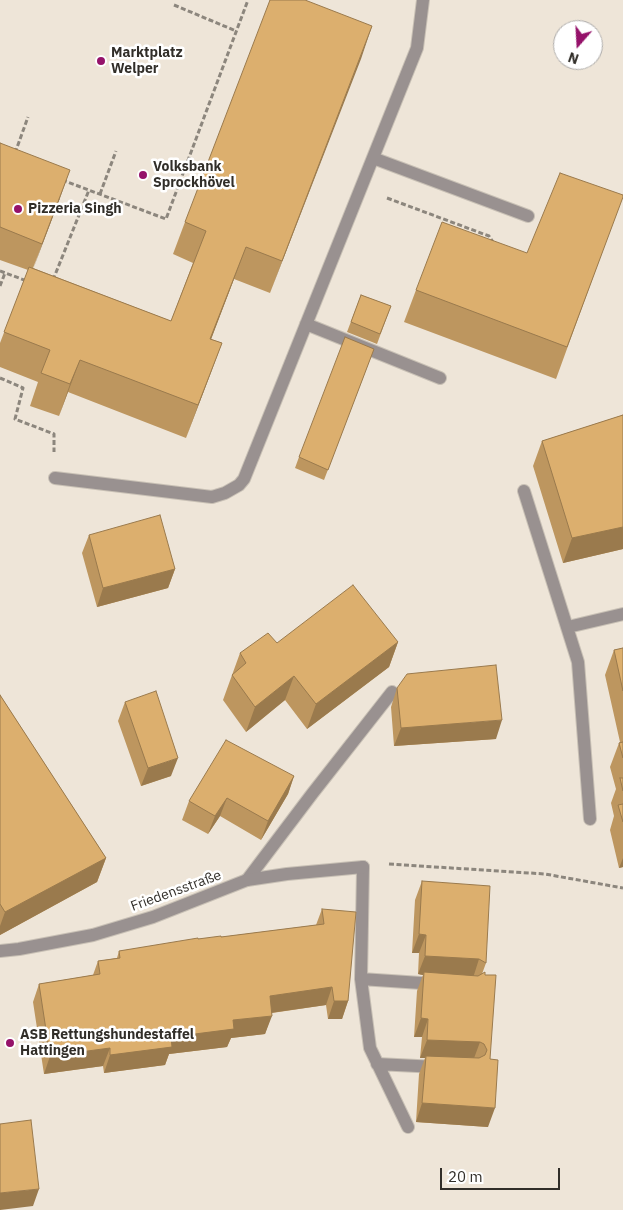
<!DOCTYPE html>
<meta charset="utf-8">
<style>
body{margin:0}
#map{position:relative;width:623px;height:1210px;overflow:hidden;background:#eee5d8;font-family:"IBM Plex Sans",sans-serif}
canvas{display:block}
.north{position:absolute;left:553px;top:20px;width:50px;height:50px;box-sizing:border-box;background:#fff;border:1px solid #adaba9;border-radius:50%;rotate:199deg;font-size:14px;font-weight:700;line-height:20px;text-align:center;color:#312e29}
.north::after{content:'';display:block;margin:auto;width:18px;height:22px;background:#95126a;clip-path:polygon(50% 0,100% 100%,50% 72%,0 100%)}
.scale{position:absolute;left:440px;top:1168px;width:120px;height:22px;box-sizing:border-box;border:2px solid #312e29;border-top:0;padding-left:6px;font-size:15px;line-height:18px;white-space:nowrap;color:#312e29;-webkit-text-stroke:4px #fff;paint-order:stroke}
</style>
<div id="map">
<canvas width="623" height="1210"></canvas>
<div class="north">N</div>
<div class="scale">20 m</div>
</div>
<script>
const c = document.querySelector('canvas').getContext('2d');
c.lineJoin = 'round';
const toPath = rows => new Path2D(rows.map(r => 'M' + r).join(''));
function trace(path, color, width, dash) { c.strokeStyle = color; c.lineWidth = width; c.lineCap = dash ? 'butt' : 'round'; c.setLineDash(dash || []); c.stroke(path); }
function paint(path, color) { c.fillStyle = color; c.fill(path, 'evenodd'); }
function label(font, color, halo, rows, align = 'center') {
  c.font = font + ' "IBM Plex Sans",sans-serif'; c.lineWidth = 5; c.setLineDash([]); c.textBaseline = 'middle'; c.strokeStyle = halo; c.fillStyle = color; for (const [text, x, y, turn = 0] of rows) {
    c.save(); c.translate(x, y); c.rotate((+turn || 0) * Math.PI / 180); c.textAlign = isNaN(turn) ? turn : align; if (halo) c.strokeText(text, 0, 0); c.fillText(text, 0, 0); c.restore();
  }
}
const service = toPath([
 [373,158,528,216],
 [306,324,440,378],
 [55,478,212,497,225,493,239,485,244,479,417,48,423,0],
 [524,491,578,662,590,819],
 [568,627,623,614],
 [363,867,361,979,370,1048,408,1127],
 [247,880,312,794,392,692],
 [361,979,436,984],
 [377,1064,437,1067]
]);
const minor = toPath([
 [0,951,19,949,93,935,153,917,247,880,287,874,363,867]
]);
trace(service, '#c8c0b5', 14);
trace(minor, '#c8c0b5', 14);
trace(toPath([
 [174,5,236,31],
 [15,153,28,117],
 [62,180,166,219,248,0],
 [100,194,116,151],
 [387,198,489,236,493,242],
 [0,271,27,281],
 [53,280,89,190],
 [0,286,5,273],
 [0,378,23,388,15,419,54,434,54,452],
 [389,864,545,874,623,888]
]), '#8c867d', 3, [5, 2.5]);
trace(service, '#999190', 12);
trace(minor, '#999190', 12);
paint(toPath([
 [372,26,270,293,234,279,211,339,222,343,186,438,68,392,59,416,30,406,38,382,0,367,0,343,28,270,0,260,0,143,60,198,33,268,171,321,193,263,173,254,185,222],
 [623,195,556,379,404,322,416,290,527,253],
 [361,295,391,306,377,344,347,332],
 [374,349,324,480,295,468,299,457],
 [623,415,623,549,563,563,533,466,542,441],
 [89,535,175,569,168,588,97,607,82,553],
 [398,642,389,667,307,729,285,700,246,732,223,700,240,653,277,643],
 [623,648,623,867,619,868,610,830,614,816,611,803,616,789,610,767,619,743,620,742,605,675,614,650],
 [397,688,496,739,394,746,391,707],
 [0,695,106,858,97,882,0,935],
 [125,702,171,776,141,786,118,721],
 [294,776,288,794,261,840,220,816,208,834,182,820,189,801],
 [422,881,486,963,482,974,490,1059,488,1127,416,1122,419,1074,425,1058,420,1058,422,1037,414,1037,417,991,423,975,418,974,419,953,412,953,415,900],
 [322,909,348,1001,342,1019,328,1019,326,1005,272,1013,265,1034,231,1038,227,1047,169,1054,165,1065,104,1073,103,1066,44,1074,33,1002,39,984,93,975,98,961,117,958,119,951,198,939,221,937,316,925]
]), '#bd965f');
paint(toPath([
 [372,26,361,59,270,293,282,261],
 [70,170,60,198,32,272,42,244],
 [246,247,234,279,199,371,210,339],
 [222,343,210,375,186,438,198,405],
 [80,360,59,416,70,384],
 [623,527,623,549,563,563,572,538],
 [175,569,168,588,97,607,103,588],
 [398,642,389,667,307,729,316,704],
 [294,676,285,700,246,732,255,707],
 [502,720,496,739,394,746,401,728],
 [178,758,171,776,141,786,148,768],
 [294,776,288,794,261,840,268,821],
 [227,798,220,816,208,834,215,816],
 [106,858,97,882,0,935,0,926,5,912],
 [623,858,623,867,619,868],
 [419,934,426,935,419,953,412,953],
 [425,956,479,959,473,978,424,972,423,975,418,974],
 [332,987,326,1005,263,1014,270,996],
 [334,1001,348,1001,342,1019,328,1019],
 [272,1016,265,1034,231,1038,227,1047,169,1054,165,1065,104,1073,110,1055,171,1037,233,1020],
 [421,1018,428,1019,422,1037,414,1037],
 [427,1040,480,1042,473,1061,426,1056,425,1058,420,1058],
 [110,1048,103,1066,44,1074,50,1056],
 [422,1103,495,1108,488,1127,416,1122],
 [39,1189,33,1206,0,1210,0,1193]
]), '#9a7a4d');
const building = toPath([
 [270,0,305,0,372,26,282,261,246,247,210,339,222,343,198,405,80,360,70,384,41,373,50,350,4,332,29,267,171,321,206,231,185,222,270,0],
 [0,143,70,170,42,244,0,227,0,143],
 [560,173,623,195,623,197,567,347,416,290,442,222,527,253,560,173],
 [361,295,391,306,380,334,351,322,361,295],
 [345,337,374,349,328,470,299,457,345,337],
 [623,415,623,527,572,538,542,441,623,415],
 [160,515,175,569,103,588,89,535,160,515],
 [353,585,398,642,316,704,294,676,255,707,232,675,246,663,240,653,268,633,277,643,353,585],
 [623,648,623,691,614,650,623,648],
 [496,665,502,720,401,728,397,688,407,674,496,665],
 [156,691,178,758,148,768,125,702,156,691],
 [0,695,106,858,5,912,0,904,0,695],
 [226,740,294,776,268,821,227,798,215,816,189,801,226,740],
 [623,742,623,758,619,743,623,742],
 [620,778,623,778,623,791,620,778],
 [623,804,623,822,618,805,623,804],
 [422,881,490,886,486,963,479,959,425,956,426,935,419,934,422,881],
 [322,909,356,912,348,1001,334,1001,332,987,270,996,272,1016,233,1020,234,1029,171,1037,172,1047,110,1055,110,1048,50,1056,39,984,100,974,98,961,120,958,119,951,198,938,198,939,221,936,221,937,324,924,322,909],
 [424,972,478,976,485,972,485,975,496,975,490,1059,498,1060,495,1108,422,1103,426,1056,479,1058,485,1055,487,1050,484,1044,480,1042,427,1040,428,1019,421,1018,424,972],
 [31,1120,39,1189,0,1193,0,1124,31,1120]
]);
paint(building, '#dcaf6e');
trace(building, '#9a7a4d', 1);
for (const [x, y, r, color] of [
 [101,61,5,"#95126a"],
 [143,175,5,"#95126a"],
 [18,209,5,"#95126a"],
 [10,1043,5,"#95126a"]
]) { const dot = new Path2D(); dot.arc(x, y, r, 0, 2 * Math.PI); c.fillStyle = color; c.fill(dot); trace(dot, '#fff', 2); }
label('bold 14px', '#312e29', '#fff', [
 ["Marktplatz",111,53],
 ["Welper",111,69],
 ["Volksbank",153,167],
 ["Sprockhövel",153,183],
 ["Pizzeria Singh",28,209],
 ["ASB Rettungshundestaffel",20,1035],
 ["Hattingen",20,1051]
], 'left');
label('14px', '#312e29', '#fff', [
 ["Friedensstraße",176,891,-20]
]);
</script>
